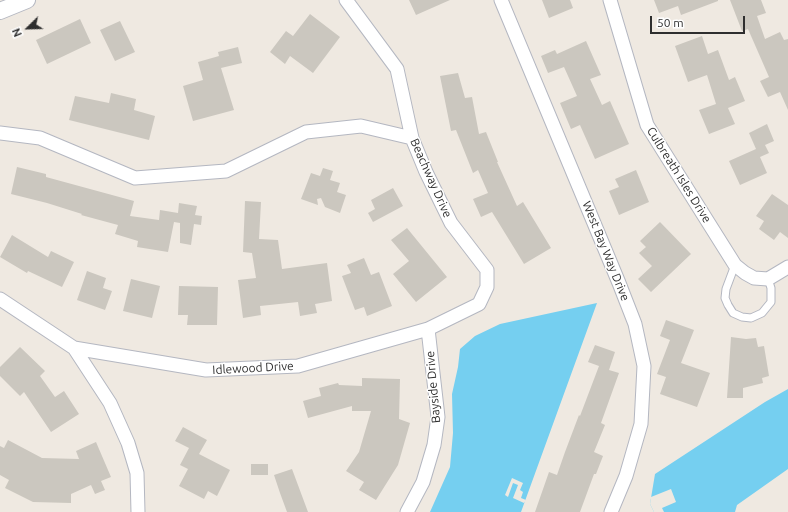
<!DOCTYPE html>
<style>
body{margin:0}
#map{position:relative;width:788px;height:512px;overflow:hidden;background:#efe9e1;font-family:Ubuntu,sans-serif}
canvas{display:block}
.north{position:absolute;left:8px;top:8px;width:40px;height:40px;-webkit-text-stroke:3px #fff;paint-order:stroke;rotate:247deg;font-size:11px;font-weight:700;line-height:16px;text-align:center;color:#2e2e2e}
.north::after{content:'';display:block;margin:auto;width:14px;height:18px;background:#2e2e2e;clip-path:polygon(50% 0,100% 100%,50% 72%,0 100%)}
.scale{position:absolute;left:650px;top:16px;width:95px;height:18px;box-sizing:border-box;border:2px solid #2e2e2e;border-top:0;padding-left:5px;font-size:12px;line-height:14px;white-space:nowrap;color:#2e2e2e;-webkit-text-stroke:3px #fff;paint-order:stroke}
</style>
<div id="map">
<canvas width="788" height="512"></canvas>
<div class="north">N</div>
<div class="scale">50 m</div>
</div>
<script>
const c = document.querySelector('canvas').getContext('2d');
c.lineJoin = 'round';
function paint(path, color) { c.fillStyle = color; c.fill(path, 'evenodd'); }
const toPath = rows => new Path2D(rows.map(r => 'M' + r).join(''));
function trace(path, color, width, dash) { c.strokeStyle = color; c.lineWidth = width; c.lineCap = dash ? 'butt' : 'round'; c.setLineDash(dash || []); c.stroke(path); }
function label(font, color, halo, rows, align = 'center') {
  c.font = font + ' Ubuntu,sans-serif'; c.lineWidth = 3; c.setLineDash([]); c.textBaseline = 'middle'; c.strokeStyle = halo; c.fillStyle = color; for (const [text, x, y, turn = 0] of rows) {
    c.save(); c.translate(x, y); c.rotate((+turn || 0) * Math.PI / 180); c.textAlign = isNaN(turn) ? turn : align; if (halo) c.strokeText(text, 0, 0); c.fillText(text, 0, 0); c.restore();
  }
}
paint(toPath([
 [597,303,521,512,430,512,450,467,453,433,452,394,458,367,460,349,475,336,500,324],
 [788,389,788,469,737,505,735,512,654,512,650,504,655,474,765,402]
]), '#75cff0');
paint(toPath([
 [512,478,523,483,520,490,523,492,521,498,526,500,524,503,513,498,518,485,513,483,508,497,505,495],
 [671,489,676,502,662,508,664,512,654,512,650,504,651,497]
]), '#efe9e1');
paint(toPath([
 [409,0,450,0,416,15],
 [542,0,570,0,573,8,549,18],
 [654,0,718,0,718,1,681,15,678,6,659,13],
 [730,0,761,0,766,13,757,16,765,39,780,32,784,40,788,39,788,110,780,92,768,97,760,81,769,77,748,29,742,31],
 [310,14,340,37,313,73,290,56,285,64,270,52,286,31,293,36],
 [80,19,91,43,47,64,36,40],
 [120,21,135,52,115,61,100,30],
 [702,36,708,54,718,50,729,80,735,77,745,101,728,108,735,124,709,134,699,110,716,104,707,75,688,82,675,46],
 [586,41,601,75,590,79,602,105,610,101,629,144,595,159,580,125,571,129,560,103,577,96,564,67,548,73,541,56,555,50,557,54],
 [238,47,242,63,221,68,234,110,193,121,183,86,203,80,198,62,219,56,218,52],
 [458,73,465,98,472,97,479,134,486,132,498,162,497,162,517,206,523,202,551,248,524,264,492,212,481,217,473,199,488,193,478,170,473,173,456,130,451,131,440,76],
 [111,93,136,99,134,110,155,116,149,140,69,120,75,96,109,103],
 [767,124,774,141,765,145,769,153,760,157,767,173,740,185,729,161,756,149,749,133],
 [17,167,46,174,46,177,134,201,130,216,159,220,160,210,178,213,179,203,197,206,195,215,202,216,201,225,194,224,191,245,180,243,180,223,174,222,168,252,137,247,138,241,115,234,118,225,81,215,82,214,47,203,11,194],
 [323,168,333,171,330,180,340,183,337,192,346,195,340,213,325,207,321,198,317,199,318,205,301,199,311,173,320,176],
 [636,170,649,202,619,215,609,191,619,187,615,179],
 [393,188,403,206,373,222,368,213,375,209,371,200],
 [772,194,788,205,788,238,780,232,774,240,759,229,764,221,756,216],
 [245,201,261,202,259,239,278,240,282,269,327,263,332,301,315,304,317,313,300,316,298,302,260,306,261,315,243,318,238,280,256,278,252,253,243,252],
 [660,222,691,254,651,292,638,279,652,266,639,253,646,247,640,241],
 [407,228,447,277,416,302,393,274,409,261,391,240],
 [12,235,48,257,51,251,74,262,62,287,28,271,27,273,0,257],
 [364,258,371,275,379,272,392,306,367,316,364,307,355,310,342,276,351,273,347,265],
 [87,271,106,278,103,288,112,291,105,310,77,300],
 [131,279,160,286,152,318,123,311],
 [179,286,218,287,217,325,187,325,188,315,178,315],
 [666,320,694,330,681,363,710,373,697,407,660,394,666,377,657,374,670,340,660,336],
 [731,337,746,339,756,338,758,347,764,346,769,376,762,378,763,383,743,388,743,398,727,398],
 [595,345,615,352,609,370,619,373,601,423,605,425,594,452,603,456,596,474,594,474,580,512,535,512,549,472,557,475,565,452,579,415,580,416,599,366,588,362],
 [20,347,45,371,40,376,55,397,64,391,79,414,51,432,24,392,20,396,0,376,0,367],
 [362,378,400,379,399,419,410,423,398,465,376,500,359,490,364,482,346,471,359,452,371,411,352,411,352,406,308,418,303,401,321,396,319,388,338,383,339,385,362,386],
 [183,427,207,440,199,454,230,470,217,496,208,491,204,499,179,486,188,469,180,465,189,448,175,441],
 [8,440,42,458,79,459,76,451,96,442,111,477,101,481,105,490,95,494,91,485,71,494,71,503,33,502,5,488,9,480,0,475,0,446,4,448],
 [251,464,268,464,268,475,251,475],
 [292,469,308,512,287,512,280,493,274,475]
]), '#cbc7bf');
const service = toPath([
 [735,265,726,289,725,298,728,305,733,313,742,317,751,318,762,313,771,302,771,288,768,279]
]);
const minor = toPath([
 [501,0,619,283,635,324,644,366,641,424,626,476,611,512],
 [610,0,647,125,735,265,745,273,754,278,768,279,788,267],
 [0,133,40,138,135,178,226,171,306,132,361,126,412,138],
 [0,299,74,348,110,403,128,443,137,473,138,512],
 [74,348,206,370,298,366,428,329,479,304,487,287,487,270,451,223,426,172,412,138,397,69,346,0],
 [407,512,423,482,434,445,438,417,428,329]
]);
const tertiary = toPath([
 [0,11,27,0]
]);
trace(service, '#b4b7c1', 9);
trace(minor, '#b4b7c1', 15);
trace(tertiary, '#b4b7c1', 18);
trace(service, '#fff', 7);
trace(minor, '#fff', 13);
trace(tertiary, '#fff', 16);
label('12px', '#2e2e2e', '#fff', [
 ["Culbreath Isles Drive",679,175,58],
 ["Beachway Drive",431,178,66],
 ["West Bay Way Drive",606,251,68],
 ["Idlewood Drive",253,368,-3],
 ["Bayside Drive",433,387,-95]
]);
</script>
